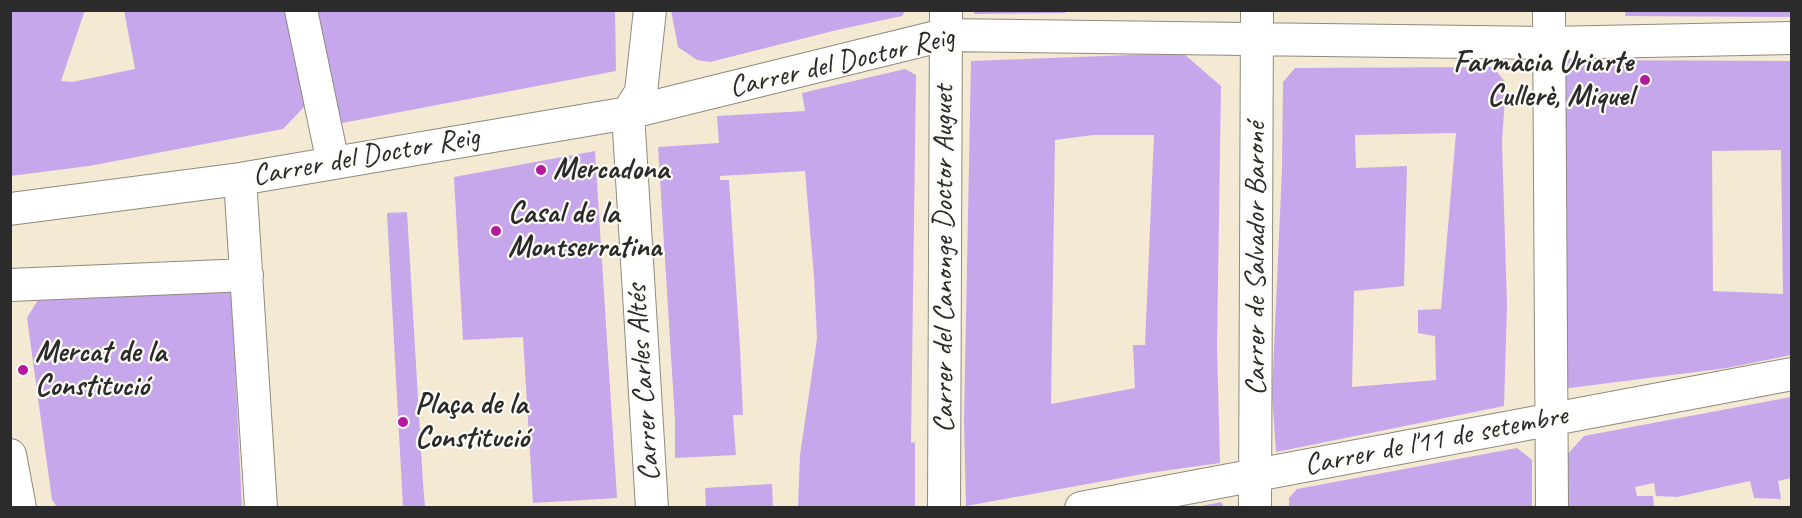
<!DOCTYPE html>
<meta charset="utf-8">
<style>
body{margin:0}
#map{position:relative;width:1802px;height:518px;overflow:hidden;background:#f4e9d2;font-family:Caveat,sans-serif}
canvas{display:block}
.frame{position:absolute;inset:0;border:12px solid #2b2b2b;pointer-events:none}
</style>
<div id="map">
<canvas width="1802" height="518"></canvas>
<div class="frame"></div>
</div>
<script>
const c = document.querySelector('canvas').getContext('2d');
c.lineJoin = 'round';
function paint(path, color) { c.fillStyle = color; c.fill(path, 'evenodd'); }
const toPath = rows => new Path2D(rows.map(r => 'M' + r).join(''));
function trace(path, color, width, dash) { c.strokeStyle = color; c.lineWidth = width; c.lineCap = dash ? 'butt' : 'round'; c.setLineDash(dash || []); c.stroke(path); }
function label(font, color, halo, rows, align = 'center') {
  c.font = font + ' Caveat,sans-serif'; c.lineWidth = 4.5; c.setLineDash([]); c.textBaseline = 'middle'; c.strokeStyle = halo; c.fillStyle = color; for (const [text, x, y, turn = 0] of rows) {
    c.save(); c.translate(x, y); c.rotate((+turn || 0) * Math.PI / 180); c.textAlign = isNaN(turn) ? turn : align; if (halo) c.strokeText(text, 0, 0); c.fillText(text, 0, 0); c.restore();
  }
}
paint(toPath([
 [10,10,85,10,61,81,72,82,135,69,124,10,288,10,305,106,283,129,89,166,10,176],
 [318,10,615,10,616,71,337,124],
 [671,10,906,10,902,16,837,30,710,62,697,60,678,47],
 [972,10,1065,10,1065,13,975,14],
 [1626,10,1791,10,1791,17,1625,16],
 [1183,53,1221,86,1217,347,1220,463,1148,473,966,506,964,420,971,61],
 [1093,135,1154,135,1145,345,1133,345,1135,388,1051,404,1055,140],
 [1566,60,1791,61,1791,355,1727,368,1562,389],
 [1781,150,1783,294,1713,291,1712,151],
 [1493,67,1506,83,1502,142,1507,306,1504,406,1276,452,1272,394,1282,169,1283,82,1295,68],
 [1456,133,1441,309,1418,310,1418,333,1435,336,1436,380,1352,387,1354,291,1404,286,1407,166,1356,168,1355,135],
 [905,69,916,75,911,443,915,442,915,507,798,507,800,455,817,339,814,277,805,171,720,176,720,180,729,180,740,348,743,415,733,415,736,455,675,458,675,420,658,147,719,143,717,116,805,111,802,93],
 [595,151,617,498,533,503,523,337,463,340,454,177],
 [407,212,423,483,425,507,403,507,387,213],
 [231,284,242,507,57,507,52,500,27,318,44,290],
 [1791,397,1791,478,1778,481,1781,499,1754,498,1750,481,1677,497,1656,496,1654,483,1635,487,1637,496,1653,496,1654,507,1565,507,1564,458,1584,436],
 [1517,448,1532,460,1532,507,1289,507,1289,498,1297,489],
 [772,484,773,507,706,507,705,488],
 [1221,502,1224,507,1201,507,1201,506]
]), '#c7a7ec');
const minor = toPath([
 [301,10,333,163],
 [650,10,641,92,628,113,652,508],
 [1549,10,1552,508],
 [240,179,261,508],
 [10,209,240,179,628,113,944,35,1549,43,1792,38],
 [10,285,247,275],
 [10,455,20,508],
 [944,508,946,10],
 [1081,508,1792,374],
 [1255,508,1257,10]
]);
trace(minor, '#908a7e', 34);
trace(minor, '#fff', 32);
for (const [x, y, r, color] of [
 [1645,80,6,"#b5179e"],
 [541,170,6,"#b5179e"],
 [496,231,6,"#b5179e"],
 [23,370,6,"#b5179e"],
 [403,422,6,"#b5179e"]
]) { const dot = new Path2D(); dot.arc(x, y, r, 0, 2 * Math.PI); c.fillStyle = color; c.fill(dot); trace(dot, '#fdfcf7', 2); }
label('30px', '#2b2b2b', '#fdfcf7', [
 ["Carrer del Doctor Reig",842,63,-13],
 ["Carrer del Doctor Reig",366,157,-10],
 ["Carrer del Canonge Doctor Auguet",944,259,-90],
 ["Carrer de Salvador Baroné",1256,259,-90],
 ["Carrer Carles Altés",644,383,-94],
 ["Carrer de l'11 de setembre",1436,441,-11]
]);
label('bold 30px', '#2b2b2b', '#fdfcf7', [
 ["Farmàcia Uriarte",1633,63,"right"],
 ["Cullerè, Miquel",1633,97,"right"],
 ["Mercadona",553,170],
 ["Casal de la",508,214],
 ["Montserratina",508,248],
 ["Mercat de la",35,353],
 ["Constitució",35,387],
 ["Plaça de la",415,405],
 ["Constitució",415,439]
], 'left');
</script>
